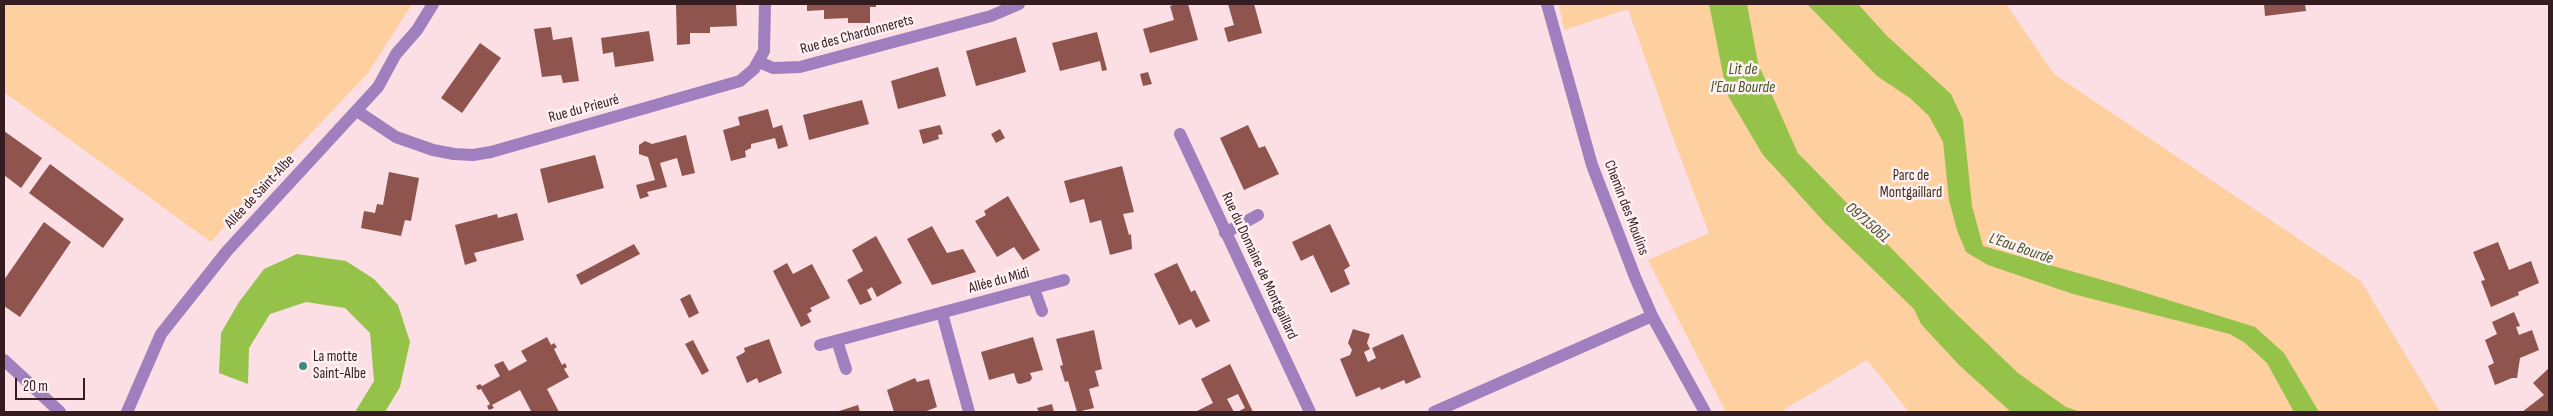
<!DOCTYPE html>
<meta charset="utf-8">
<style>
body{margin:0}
#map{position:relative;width:2553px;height:416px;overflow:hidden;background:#fbdfe4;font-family:"Sofia Sans Condensed",sans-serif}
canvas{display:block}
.frame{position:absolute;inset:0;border:5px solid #341c21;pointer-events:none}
.scale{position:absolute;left:15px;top:378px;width:70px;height:22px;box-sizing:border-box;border:2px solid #341c21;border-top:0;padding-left:6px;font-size:15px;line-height:18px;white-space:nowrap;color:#341c21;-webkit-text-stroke:4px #fff1f3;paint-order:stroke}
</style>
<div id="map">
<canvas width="2553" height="416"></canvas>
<div class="frame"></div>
<div class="scale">20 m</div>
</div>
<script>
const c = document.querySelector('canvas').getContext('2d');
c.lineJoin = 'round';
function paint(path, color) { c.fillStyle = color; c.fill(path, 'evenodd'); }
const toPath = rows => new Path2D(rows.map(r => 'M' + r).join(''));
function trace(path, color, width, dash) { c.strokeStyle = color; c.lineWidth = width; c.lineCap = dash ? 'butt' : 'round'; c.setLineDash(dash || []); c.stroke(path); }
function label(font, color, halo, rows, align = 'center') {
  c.font = font + ' "Sofia Sans Condensed",sans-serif'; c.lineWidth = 5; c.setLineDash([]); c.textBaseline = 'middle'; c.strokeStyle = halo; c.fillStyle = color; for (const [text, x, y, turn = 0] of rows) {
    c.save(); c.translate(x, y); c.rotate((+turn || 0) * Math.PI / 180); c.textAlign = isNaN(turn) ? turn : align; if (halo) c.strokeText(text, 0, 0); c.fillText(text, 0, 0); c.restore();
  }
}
paint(toPath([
 [4,4,412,4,368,73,235,213,211,242,4,92],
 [1559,4,2006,4,2054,74,2361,281,2440,412,1909,412,1867,360,1780,412,1726,412,1648,260,1709,233,1671,132,1628,9,1564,30]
]), '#fecf9f');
paint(toPath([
 [1709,4,1747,4,1764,95,1787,142,1950,308,2018,373,2066,407,2081,412,2011,412,1960,366,1921,324,1914,309,1825,223,1787,181,1763,155,1727,94],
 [1807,4,1858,4,1887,36,1951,94,1963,120,1972,206,1983,246,2120,285,2255,327,2284,353,2319,412,2294,412,2267,363,2245,343,2230,334,2073,294,1988,265,1966,252,1957,230,1949,200,1943,142,1929,116,1910,98,1877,76],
 [297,254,346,261,374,279,398,305,410,342,400,387,385,412,355,412,374,381,370,333,345,308,306,302,270,314,249,348,248,384,219,373,221,333,239,302,264,269]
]), '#95c249');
trace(toPath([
 [1758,72,1793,151]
]), '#95c249', 7);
paint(toPath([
 [676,4,736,4,737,26,710,27,710,33,690,33,690,44,677,45],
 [807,4,876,4,876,7,870,7,870,23,848,23,848,18,824,19,824,10,807,11],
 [1176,4,1188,4,1198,40,1150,53,1143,29,1174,20,1170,6],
 [1228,4,1254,4,1262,33,1228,42,1224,28,1234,25],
 [2264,4,2305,4,2306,11,2265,16],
 [551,27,553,40,572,37,579,81,563,83,561,75,542,77,534,29],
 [649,31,654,61,615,67,613,52,603,54,601,38],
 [1097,32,1107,70,1102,71,1100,61,1060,71,1052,43],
 [1016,37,1026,72,976,86,966,51],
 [480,43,501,58,462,113,441,98],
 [938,67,946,96,898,109,891,81],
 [1148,72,1152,84,1143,86,1140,74],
 [862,100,869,124,809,140,803,115],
 [768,109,773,128,782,125,788,146,778,149,775,138,751,144,751,148,745,151,746,157,731,161,723,130,740,125,738,117],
 [940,125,943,134,938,135,939,139,923,144,919,130],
 [1248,125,1259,148,1265,146,1279,174,1244,190,1220,138],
 [1000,129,1005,138,996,143,991,134],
 [4,131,42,158,21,188,4,175],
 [686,135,695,173,682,176,677,158,660,163,667,187,647,192,649,196,640,199,636,185,655,180,648,157,639,154,639,145,645,141,652,144],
 [595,155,604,188,548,203,540,169],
 [50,164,124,219,103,248,29,193],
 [1122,166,1134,212,1123,214,1129,235,1131,234,1132,249,1110,255,1101,220,1090,223,1084,199,1070,203,1064,181],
 [389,172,419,178,411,221,405,220,401,236,361,228,364,211,375,213,377,204,383,205],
 [1008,196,1040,250,1023,260,1014,247,997,257,975,221,986,215,984,211],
 [517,213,524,240,474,253,477,261,465,265,455,225,497,214,498,218],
 [44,222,71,242,20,317,4,306,4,280],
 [1330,224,1350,266,1344,270,1350,284,1331,293,1313,255,1301,261,1292,242],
 [932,226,947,253,963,249,976,272,932,285,907,239],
 [876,236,902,283,877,297,872,287,867,290,872,300,860,305,847,280,863,271,852,250],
 [2498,242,2509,270,2531,261,2539,283,2518,292,2519,295,2491,307,2481,281,2485,280,2473,252],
 [634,244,640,254,581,285,576,275],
 [787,263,793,274,812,264,830,298,810,308,812,311,807,314,811,322,801,327,773,271],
 [1177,263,1191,292,1195,290,1210,321,1196,328,1191,319,1179,325,1154,274],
 [690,294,699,313,689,318,680,299],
 [2514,312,2520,326,2516,327,2519,335,2532,330,2539,350,2520,358,2517,378,2512,378,2495,385,2488,366,2494,363,2485,340,2497,334,2492,322],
 [1353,329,1370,334,1367,343,1370,349,1364,352,1368,362,1376,358,1372,348,1403,334,1421,377,1406,384,1404,380,1381,390,1380,387,1356,397,1340,359,1350,355,1352,350,1348,343],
 [1094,330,1102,369,1095,371,1099,386,1089,389,1094,408,1077,412,1068,381,1065,382,1060,366,1063,365,1056,339],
 [547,337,551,345,554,343,557,347,554,349,562,365,565,363,567,367,564,369,569,377,547,389,559,412,528,412,531,411,520,390,492,405,494,408,489,410,487,406,490,404,481,389,478,390,476,386,480,384,482,386,500,376,494,365,503,361,509,371,527,361,521,351],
 [1033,337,1043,370,1030,373,1032,378,1030,381,1020,384,1017,383,1014,373,989,380,981,352],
 [769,339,782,373,759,383,757,378,747,383,736,357,745,352,744,348],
 [693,340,709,371,702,375,685,344],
 [1230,364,1253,412,1237,412,1245,408,1238,394,1227,399,1234,412,1195,412,1213,403,1201,379],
 [2549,368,2549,412,2522,412,2544,395,2533,383],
 [915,378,917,382,929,379,937,407,924,412,894,412,887,390],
 [1052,404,1054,412,1039,412,1037,408],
 [858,405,860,412,836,412]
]), '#8e544d');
trace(toPath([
 [1547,4,1592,165,1635,277,1652,316,1705,412],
 [759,62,773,68,800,67,991,16,1019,4],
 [357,111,396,137,433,150,454,154,473,155,491,152,740,81,754,69,764,51,765,4],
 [1180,134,1310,412],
 [1225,233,1258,215],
 [1034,289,1042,311],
 [942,313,969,412],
 [837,341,846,369],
 [820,345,1064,280],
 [4,360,60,412],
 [127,412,161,334,227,251,378,87,396,54,417,30,433,4],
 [1434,412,1652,316]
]), '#9f7fbe', 12);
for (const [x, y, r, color] of [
 [303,366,5,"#428982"]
]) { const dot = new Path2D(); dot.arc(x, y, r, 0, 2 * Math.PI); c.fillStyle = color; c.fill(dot); trace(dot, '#fff1f3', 2); }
label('15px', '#341c21', '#fff1f3', [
 ["Rue des Chardonnerets",857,35,-15],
 ["Rue du Prieuré",584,109,-15],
 ["Allée de Saint-Albe",260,192,-47],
 ["Chemin des Moulins",1626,208,69],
 ["Rue du Domaine de Montgaillard",1259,266,65],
 ["Allée du Midi",999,281,-15]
]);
label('15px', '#3e2e1c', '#fff1f3', [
 ["Parc de",1911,176],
 ["Montgaillard",1911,193]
]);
label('15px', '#341c21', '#fff1f3', [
 ["La motte",313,357],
 ["Saint-Albe",313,374]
], 'left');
label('italic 16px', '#425525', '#fff1f3', [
 ["Lit de",1743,70],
 ["l'Eau Bourde",1743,88],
 ["O9715061",1867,223,41],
 ["L'Eau Bourde",2021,249,19]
]);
</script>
